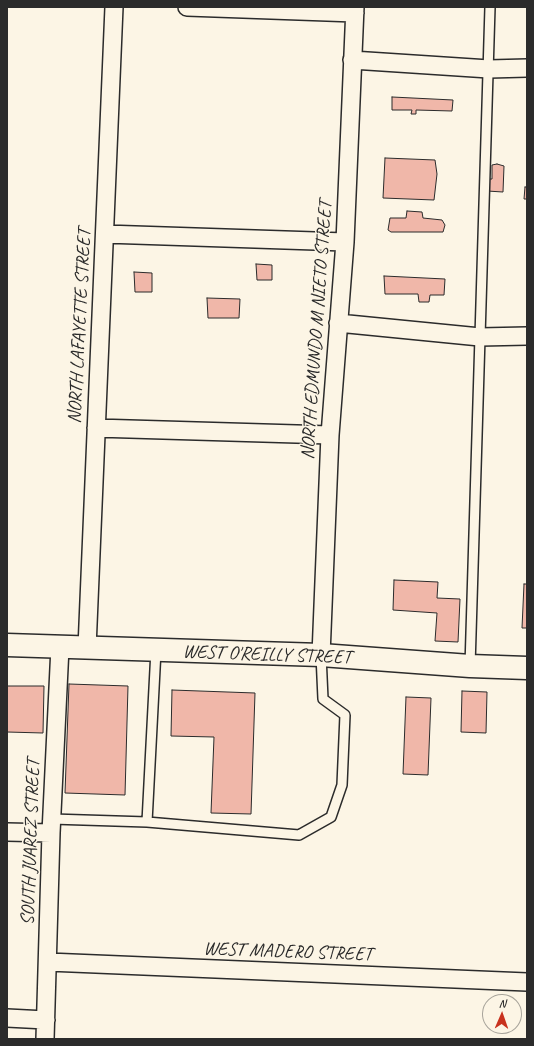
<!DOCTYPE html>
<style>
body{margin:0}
#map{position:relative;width:534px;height:1046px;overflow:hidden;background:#fcf5e5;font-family:Caveat,sans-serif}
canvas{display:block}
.frame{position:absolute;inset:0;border:8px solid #2b2b2b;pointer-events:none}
.north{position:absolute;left:482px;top:994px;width:40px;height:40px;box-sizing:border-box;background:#fcf5e5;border:1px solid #a8a49b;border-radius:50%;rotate:2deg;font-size:11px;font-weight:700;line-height:16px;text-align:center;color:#2b2b2b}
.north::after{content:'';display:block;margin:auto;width:14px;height:18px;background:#c8321e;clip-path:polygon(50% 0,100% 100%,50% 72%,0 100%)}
</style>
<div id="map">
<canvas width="534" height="1046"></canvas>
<div class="frame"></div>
<div class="north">N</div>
</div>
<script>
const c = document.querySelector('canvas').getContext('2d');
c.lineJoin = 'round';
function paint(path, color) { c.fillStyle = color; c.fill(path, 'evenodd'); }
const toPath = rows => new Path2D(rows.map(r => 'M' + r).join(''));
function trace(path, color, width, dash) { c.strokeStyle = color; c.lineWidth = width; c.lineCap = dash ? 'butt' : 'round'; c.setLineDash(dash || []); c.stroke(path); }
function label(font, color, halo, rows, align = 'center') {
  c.font = font + ' Caveat,sans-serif'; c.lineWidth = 3; c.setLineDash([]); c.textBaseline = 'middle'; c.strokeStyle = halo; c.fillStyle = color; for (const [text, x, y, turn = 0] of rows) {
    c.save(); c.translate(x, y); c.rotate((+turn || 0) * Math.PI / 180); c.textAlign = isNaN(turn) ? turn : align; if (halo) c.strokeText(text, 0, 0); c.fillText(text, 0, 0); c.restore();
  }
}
const building = toPath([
 [392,97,453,100,452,111,416,110,416,114,411,114,412,110,392,110,392,97],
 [385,158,435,160,437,174,434,200,383,198,385,158],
 [497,164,504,166,503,192,487,191,487,179,492,179,492,165,497,164],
 [525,187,527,187,527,199,524,199,525,187],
 [407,211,422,212,423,218,442,220,445,225,443,232,391,232,388,230,390,218,406,218,407,211],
 [256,264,272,265,272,280,257,280,256,264],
 [134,272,152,273,152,292,135,292,134,272],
 [384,276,445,279,444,295,430,295,429,302,419,302,418,294,385,294,384,276],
 [207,298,240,299,239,318,208,318,207,298],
 [394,580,438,582,437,598,460,599,458,642,435,641,437,613,393,610,394,580],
 [524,584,527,584,527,628,522,628,524,584],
 [69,684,128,686,125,795,65,793,69,684],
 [7,686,44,686,43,733,7,732,7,686],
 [172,690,255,693,251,814,211,813,214,737,171,736,172,690],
 [462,691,487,692,486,733,461,732,462,691],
 [406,697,431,698,428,775,403,774,406,697]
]);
paint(building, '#f0b7a9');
trace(building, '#2b2b2b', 1);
const lane = toPath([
 [470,666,490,7],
 [52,819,147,822,156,650],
 [147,822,299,835,331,817,342,785,345,715,323,699,321,655]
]);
const street = toPath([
 [187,7,355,13],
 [352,60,489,69,527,68],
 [105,234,345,242],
 [338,323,480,337,527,336],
 [96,428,330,435],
 [87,648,114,7],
 [321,655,330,435,345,242,355,7],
 [7,832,51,833],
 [48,962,527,982],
 [7,1018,46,1020],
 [45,1039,51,833,60,647]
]);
const secondary = toPath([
 [7,645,321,655,470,666,527,668]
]);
trace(lane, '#2b2b2b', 12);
trace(street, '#2b2b2b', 20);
trace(secondary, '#2b2b2b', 25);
trace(lane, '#fcf5e5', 9);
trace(street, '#fcf5e5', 17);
trace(secondary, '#fcf5e5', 22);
label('19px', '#2b2b2b', '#fcf5e5', [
 ["NORTH LAFAYETTE STREET",80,326,-87],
 ["NORTH EDMUNDO M NIETO STREET",317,330,-86],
 ["WEST O'REILLY STREET",267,655,2],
 ["SOUTH JUAREZ STREET",31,842,-88],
 ["WEST MADERO STREET",288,952,2]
]);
</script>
